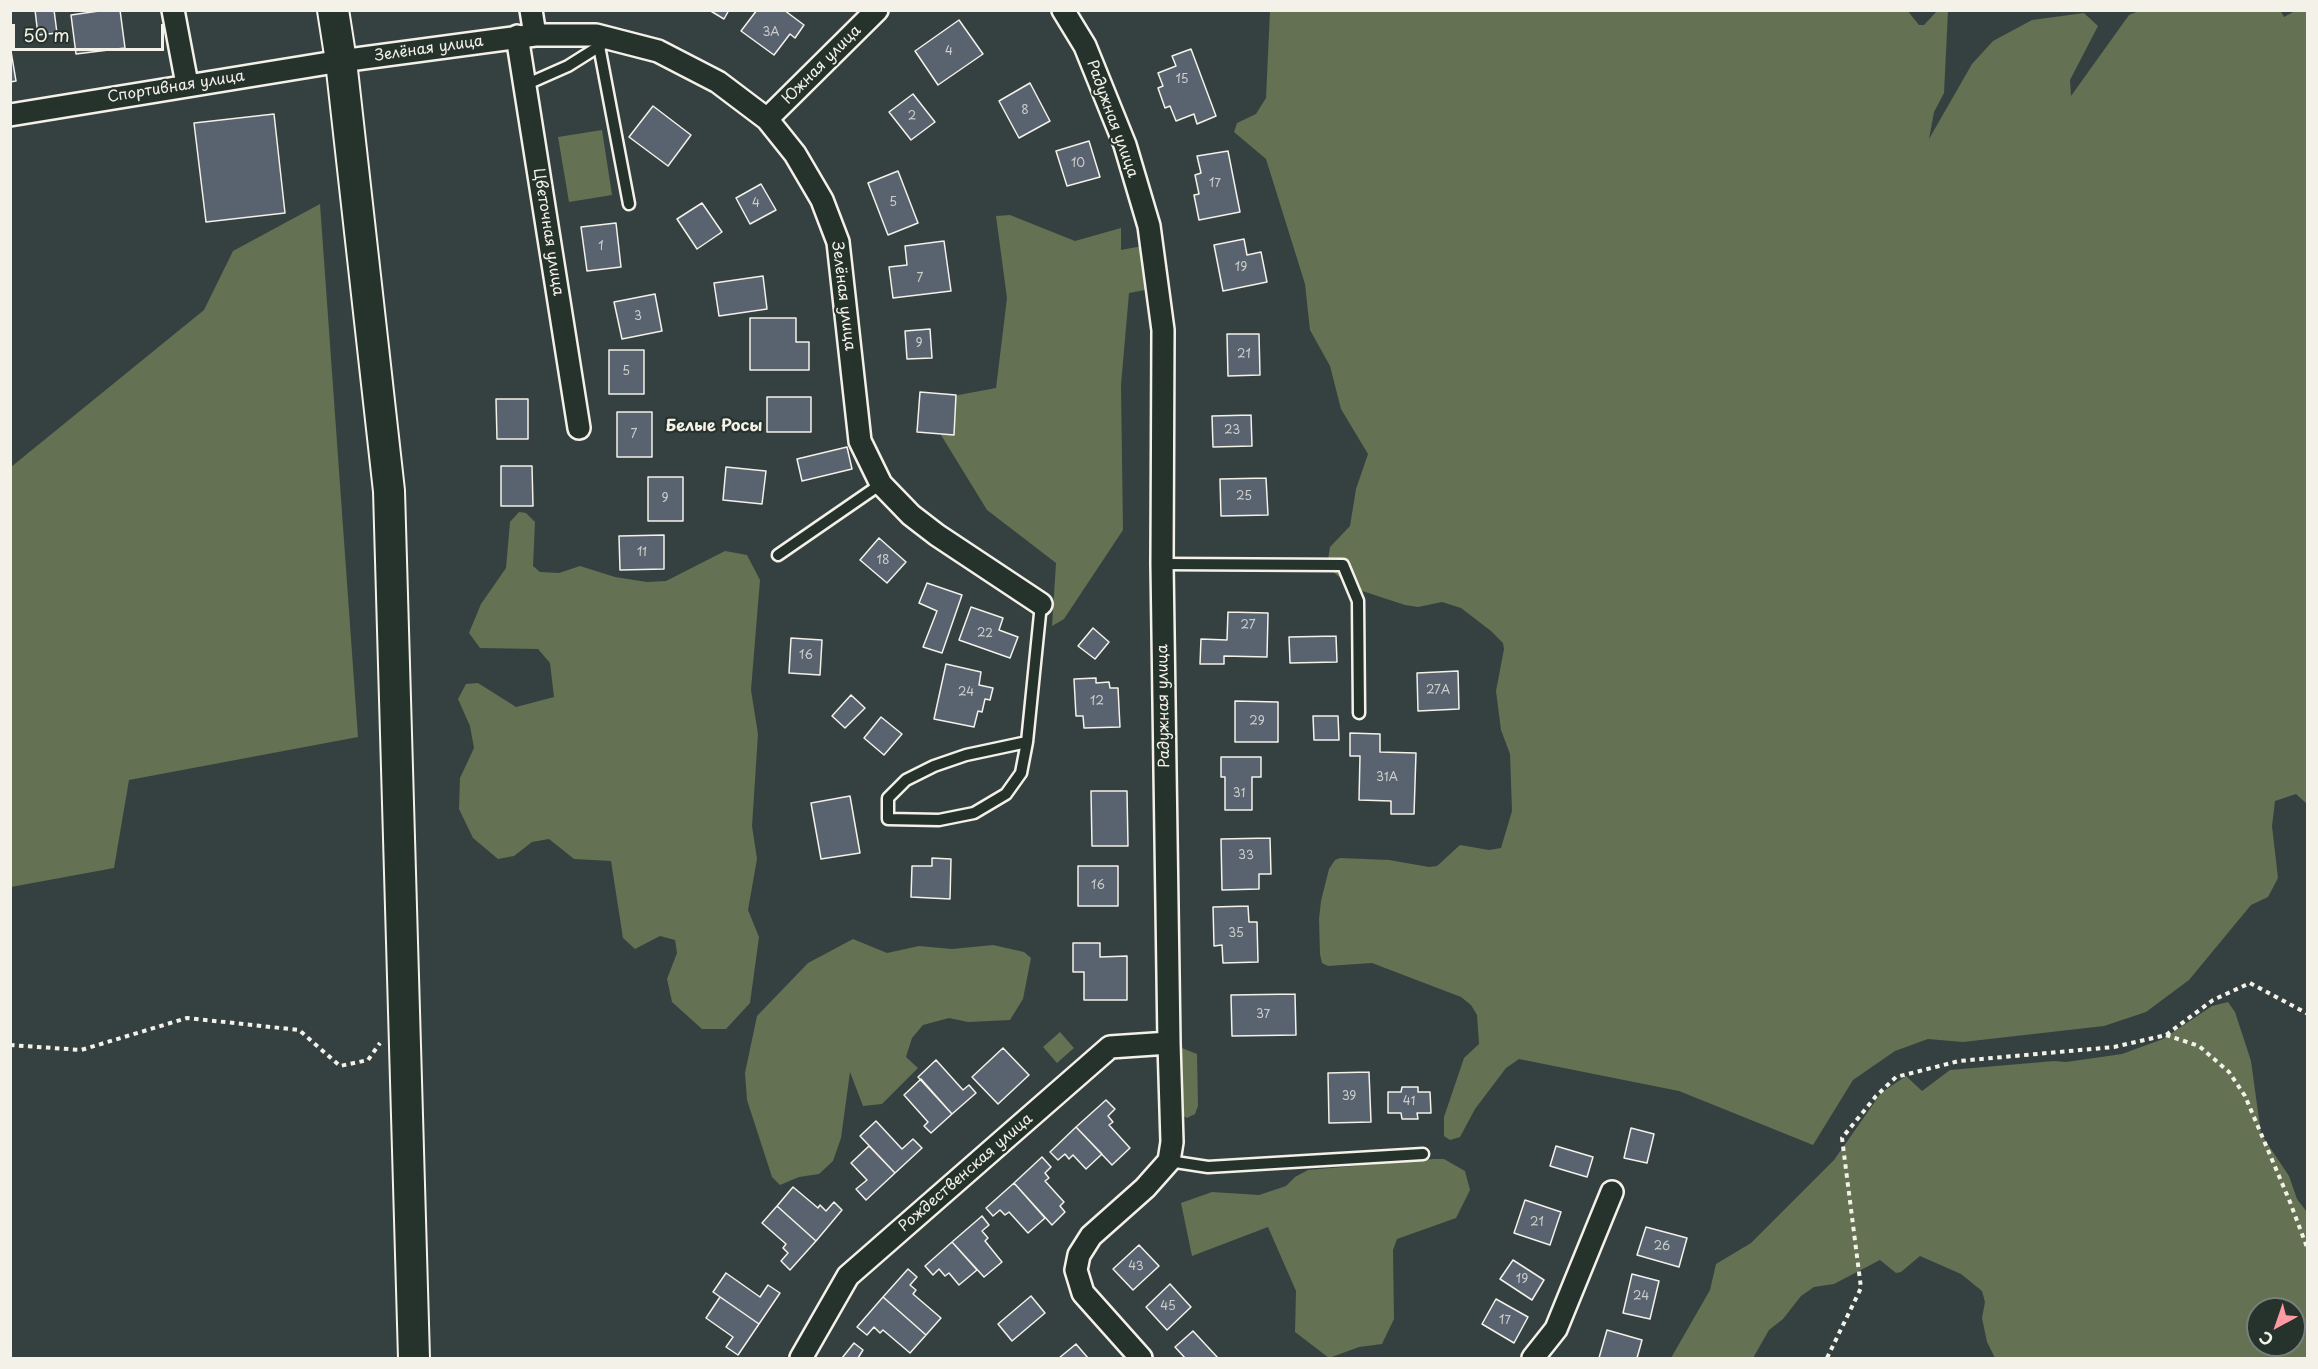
<!DOCTYPE html>
<html>
<head>
<meta charset="utf-8">
<style>
	body { margin:0 }
	#map { position:relative; width:2318px; height:1369px; overflow:hidden; background:#354141; font-family:"Playpen Sans",sans-serif }
	canvas { display:block }
	.frame { position:absolute; inset:0; border:12px solid #f4f1e8; pointer-events:none }
	.north { position:absolute; left:2246px; top:1297px; width:60px; height:60px; box-sizing:border-box; background:#26332d; border:2px solid #787f78; border-radius:50%; rotate:220deg; font-size:16px; font-weight:700; line-height:24px; text-align:center; color:#f4f1e8 }
	.north::after { content:''; display:block; margin:auto; width:21px; height:27px; background:#ff9aa2; clip-path:polygon(50% 0,100% 100%,50% 72%,0 100%) }
	.scale { position:absolute; left:12px; top:24px; width:152px; height:27px; box-sizing:border-box; border:3px solid #f4f1e8; border-top:0; padding-left:8px; font-size:18px; line-height:21px; white-space:nowrap; color:#f4f1e8; -webkit-text-stroke:4px #26332d; paint-order:stroke }
</style>
</head>
<body>
<div id="map">
<canvas width="2318" height="1369"></canvas>
<div class="frame"></div>
<div class="north">С</div>
<div class="scale">50 m</div>
</div>
<script>
const g = document.querySelector('canvas').getContext('2d');
g.lineJoin = 'round';
function paint(path, color) {
  g.fillStyle = color;
  g.fill(path, 'evenodd');
}
function poly(rows) {
  const path = new Path2D();
  for (const r of rows) {
    path.moveTo(r[0], r[1]);
    for (let i = 2; i < r.length; i += 2) path.lineTo(r[i], r[i + 1]);
  }
  return path;
}
function stroke(path, color, width, dash) {
  g.strokeStyle = color;
  g.lineWidth = width;
  g.lineCap = dash ? 'butt' : 'round';
  g.setLineDash(dash || []);
  g.stroke(path);
}
function label(font, color, halo, rows, align = 'center') {
  g.font = font + ' "Playpen Sans",sans-serif';
  g.lineWidth = 4.5;
  g.setLineDash([]);
  g.textBaseline = 'middle';
  g.strokeStyle = halo;
  g.fillStyle = color;
  for (const [text, x, y, turn = 0] of rows) {
    g.save();
    g.translate(x, y);
    g.rotate((+turn || 0) * Math.PI / 180);
    g.textAlign = isNaN(turn) ? turn : align;
    if (halo) g.strokeText(text, 0, 0);
    g.fillText(text, 0, 0);
    g.restore();
  }
}
const green = poly([
	[1907,10,1919,25,1924,25,1937,11,1948,11,1944,93,1934,112,1929,139,1972,64,1993,41,2032,20,2084,13,2098,26,2070,80,2071,96,2129,15,2139,11,2280,10,2284,17,2295,11,2307,11,2308,805,2296,794,2275,801,2272,826,2278,878,2268,897,2251,905,2189,980,2146,1012,2104,1026,1963,1042,1928,1039,1895,1051,1853,1080,1813,1145,1679,1091,1519,1059,1506,1068,1475,1109,1460,1137,1450,1140,1444,1136,1444,1117,1464,1058,1479,1044,1477,1015,1471,1005,1461,997,1372,963,1328,966,1322,963,1320,954,1319,919,1321,901,1329,869,1335,860,1340,858,1389,860,1429,867,1437,866,1460,845,1489,850,1501,848,1512,811,1510,754,1501,730,1496,691,1504,649,1503,643,1491,631,1461,608,1442,602,1418,607,1405,605,1353,588,1327,567,1330,547,1350,526,1356,489,1368,454,1341,409,1330,366,1310,330,1305,284,1266,159,1234,132,1237,123,1256,114,1266,98,1270,11],
	[602,130,612,195,569,202,558,137],
	[320,204,358,737,129,780,114,868,11,887,11,467,204,310,233,251],
	[1010,215,1075,241,1121,228,1121,250,1142,246,1150,289,1129,293,1121,385,1123,530,1064,619,1052,626,1056,563,987,510,941,435,953,396,996,388,1007,298,996,216],
	[519,512,526,513,535,522,533,566,540,572,559,573,580,566,615,577,647,582,666,581,725,551,747,555,760,580,751,690,758,734,752,826,757,859,748,910,759,937,750,1003,726,1029,702,1029,672,1002,667,979,677,953,675,940,660,936,635,949,623,938,611,861,574,859,549,839,532,842,514,856,498,859,473,838,459,809,460,778,474,748,470,726,458,699,466,684,478,683,516,707,554,697,550,663,538,649,480,648,469,633,481,604,506,568,510,522],
	[853,939,887,953,919,946,952,949,993,945,1024,952,1031,958,1023,999,1010,1020,968,1022,949,1018,923,1025,912,1038,906,1057,918,1068,882,1104,863,1106,850,1072,841,1138,833,1161,819,1174,799,1177,780,1185,772,1177,747,1100,745,1073,757,1016,808,963],
	[2228,1002,2235,1012,2251,1061,2261,1134,2289,1176,2297,1199,2307,1212,2307,1358,1995,1358,1987,1342,1982,1318,1985,1302,1982,1291,1961,1274,1920,1256,1901,1272,1896,1273,1880,1260,1834,1284,1814,1287,1801,1296,1783,1319,1769,1330,1753,1358,1671,1358,1710,1290,1716,1264,1751,1243,1834,1160,1881,1093,1906,1076,1922,1091,1950,1070,2054,1061,2066,1062,2122,1054,2163,1039,2212,1006],
	[2258,1309,2294,1309,2294,1345,2258,1345],
	[1060,1032,1074,1048,1057,1063,1043,1047],
	[1174,1045,1197,1054,1198,1106,1195,1114,1187,1118,1177,1112],
	[1434,1159,1444,1159,1465,1171,1470,1190,1456,1218,1397,1239,1393,1250,1394,1319,1382,1344,1359,1347,1329,1358,1295,1332,1296,1291,1268,1227,1192,1256,1181,1203,1212,1192,1259,1195,1286,1186,1295,1177,1308,1170]
]);
const building = poly([
	[35,10,54,10,57,33,38,35,35,10],
	[106,10,120,10,125,48,76,54,71,15,106,10],
	[709,10,729,10,724,19,709,10],
	[757,10,784,10,804,25,795,38,790,34,774,55,741,31,757,10],
	[959,20,983,54,938,85,915,51,959,20],
	[10,45,16,81,10,82,10,45],
	[1191,49,1216,116,1197,124,1194,114,1176,121,1170,106,1165,108,1158,88,1163,86,1158,73,1176,66,1172,56,1191,49],
	[1030,83,1050,121,1019,138,999,101,1030,83],
	[913,94,935,122,911,140,889,112,913,94],
	[653,106,691,135,668,166,629,137,653,106],
	[274,114,285,213,206,222,194,123,274,114],
	[1089,141,1100,177,1067,186,1056,151,1089,141],
	[1228,151,1240,212,1199,220,1194,195,1199,194,1195,175,1201,173,1197,156,1228,151],
	[898,171,918,223,888,235,868,183,898,171],
	[761,184,776,210,750,224,736,198,761,184],
	[702,203,722,232,697,249,677,219,702,203],
	[616,223,621,267,587,271,581,227,616,223],
	[1244,239,1247,255,1261,252,1267,282,1223,291,1214,245,1244,239],
	[944,241,951,291,893,298,889,267,907,265,905,246,944,241],
	[763,276,767,309,719,316,714,283,763,276],
	[655,294,662,331,622,339,614,302,655,294],
	[750,318,796,318,796,342,809,342,809,370,750,370,750,318],
	[930,329,932,358,907,359,905,331,930,329],
	[1227,334,1259,334,1260,375,1228,376,1227,334],
	[609,350,644,350,644,394,609,394,609,350],
	[920,392,956,395,954,435,917,432,920,392],
	[767,397,811,397,811,432,767,432,767,397],
	[496,399,528,399,528,439,497,439,496,399],
	[617,412,652,412,652,457,617,457,617,412],
	[1251,415,1252,446,1213,447,1212,416,1251,415],
	[847,447,852,469,802,481,797,459,847,447],
	[501,466,532,466,533,506,501,506,501,466],
	[726,467,766,471,762,504,723,500,726,467],
	[648,477,683,477,683,521,648,521,648,477],
	[1266,478,1268,515,1221,516,1220,479,1266,478],
	[664,535,664,569,620,570,619,536,664,535],
	[879,538,906,562,887,583,860,560,879,538],
	[927,583,962,595,942,653,923,647,937,611,919,603,927,583],
	[971,607,1003,618,999,630,1018,637,1010,658,959,640,971,607],
	[1228,612,1268,613,1267,657,1224,656,1224,664,1200,664,1201,639,1227,640,1228,612],
	[1093,628,1109,642,1095,659,1078,646,1093,628],
	[1336,636,1337,662,1290,663,1289,637,1336,636],
	[791,638,822,640,820,675,789,673,791,638],
	[946,664,981,672,979,685,993,688,990,700,985,699,982,712,978,711,974,727,934,719,946,664],
	[1458,671,1459,709,1418,711,1417,673,1458,671],
	[1096,678,1096,683,1109,682,1110,688,1118,688,1120,727,1084,728,1083,716,1076,716,1074,679,1096,678],
	[851,695,865,708,845,728,832,716,851,695],
	[1235,701,1278,702,1278,742,1235,742,1235,701],
	[1313,716,1338,716,1339,740,1314,740,1313,716],
	[881,717,902,734,884,755,864,738,881,717],
	[1350,733,1380,734,1380,752,1416,753,1414,814,1391,814,1391,801,1359,800,1360,756,1350,756,1350,733],
	[1221,757,1261,757,1261,777,1252,777,1252,810,1225,810,1225,777,1221,777,1221,757],
	[1091,791,1127,791,1128,846,1092,846,1091,791],
	[850,796,860,853,821,859,811,803,850,796],
	[1270,838,1271,874,1259,874,1259,889,1222,890,1221,839,1270,838],
	[932,858,951,859,950,899,911,897,912,866,932,866,932,858],
	[1078,866,1118,866,1118,906,1078,906,1078,866],
	[1248,906,1249,922,1257,922,1258,962,1223,963,1222,945,1214,946,1213,907,1248,906],
	[1073,943,1100,943,1100,957,1127,956,1127,1000,1084,1000,1084,972,1073,972,1073,943],
	[1295,994,1296,1035,1232,1036,1231,995,1295,994],
	[1003,1048,1029,1075,998,1104,972,1077,1003,1048],
	[936,1060,963,1090,969,1085,976,1093,952,1114,918,1077,936,1060],
	[1369,1072,1371,1122,1329,1123,1328,1073,1369,1072],
	[921,1079,952,1114,931,1133,924,1126,928,1122,904,1095,921,1079],
	[1402,1087,1418,1087,1418,1092,1430,1092,1431,1113,1417,1113,1418,1119,1402,1119,1401,1113,1388,1113,1388,1092,1401,1092,1402,1087],
	[1106,1100,1115,1109,1108,1116,1113,1122,1109,1125,1130,1148,1112,1165,1076,1127,1106,1100],
	[876,1121,902,1149,913,1139,922,1148,895,1173,860,1136,876,1121],
	[1076,1127,1102,1154,1086,1169,1073,1155,1069,1159,1065,1154,1058,1160,1050,1152,1076,1127],
	[1631,1128,1654,1134,1647,1163,1624,1158,1631,1128],
	[869,1146,895,1173,866,1200,856,1189,867,1180,851,1163,869,1146],
	[1556,1146,1593,1157,1587,1177,1550,1166,1556,1146],
	[1042,1157,1051,1167,1045,1173,1049,1178,1045,1181,1064,1202,1060,1206,1065,1212,1052,1225,1014,1183,1042,1157],
	[1014,1183,1045,1218,1028,1233,1009,1212,1005,1215,1000,1210,993,1216,986,1208,1014,1183],
	[793,1187,818,1208,820,1205,826,1211,834,1202,842,1210,816,1241,777,1206,793,1187],
	[1525,1200,1561,1212,1550,1245,1514,1233,1525,1200],
	[777,1206,816,1241,790,1270,781,1261,788,1253,783,1248,786,1244,762,1223,777,1206],
	[982,1216,989,1225,982,1231,988,1238,985,1241,1002,1262,984,1277,952,1242,982,1216],
	[1646,1227,1687,1238,1679,1267,1637,1255,1646,1227],
	[952,1242,977,1270,959,1285,949,1273,945,1276,939,1269,933,1275,925,1266,952,1242],
	[1139,1245,1159,1266,1133,1290,1113,1269,1139,1245],
	[1513,1260,1544,1280,1532,1300,1500,1279,1513,1260],
	[908,1269,917,1277,910,1285,916,1290,913,1294,941,1318,926,1335,883,1297,908,1269],
	[726,1273,760,1297,768,1285,780,1293,759,1324,713,1292,726,1273],
	[1632,1274,1659,1281,1650,1319,1623,1313,1632,1274],
	[1170,1284,1191,1307,1167,1330,1146,1307,1170,1284],
	[1031,1296,1045,1313,1012,1341,998,1324,1031,1296],
	[720,1297,759,1324,738,1355,726,1347,733,1337,706,1318,720,1297],
	[883,1297,926,1335,910,1353,883,1330,880,1333,874,1327,867,1335,857,1327,883,1297],
	[1496,1299,1528,1317,1514,1343,1482,1324,1496,1299],
	[1607,1330,1642,1340,1637,1358,1599,1358,1607,1330],
	[1193,1331,1218,1358,1185,1358,1175,1347,1193,1331],
	[854,1343,863,1350,858,1358,842,1358,854,1343],
	[1076,1344,1088,1358,1059,1358,1076,1344]
]);
const path = poly([
	[2166,1035,2199,1046,2229,1072,2245,1096,2290,1202,2308,1250],
	[10,1045,81,1050,187,1018,299,1030,340,1066,368,1060,380,1043],
	[1827,1358,1861,1288,1842,1138,1876,1096,1896,1077,1959,1061,2114,1047,2166,1035,2213,1000,2250,983,2308,1014]
]);
const lane = poly([
	[599,46,629,204],
	[525,85,568,66,603,44],
	[778,555,881,484],
	[1162,564,1343,565,1358,601,1359,713],
	[1027,742,1021,773,1006,794,974,813,939,820,888,819,888,798,906,780,934,766,966,755,1027,742,1041,604],
	[1169,1161,1208,1167,1423,1154]
]);
const street = poly([
	[173,10,187,84],
	[531,10,535,35],
	[1063,10,1085,46,1125,145,1149,226,1163,330,1162,564,1169,1043,1172,1142,1169,1161,1145,1188,1091,1236,1079,1255,1076,1270,1083,1293,1141,1358],
	[517,36,579,428],
	[10,115,341,61,535,35,596,35,658,51,718,82,767,119,795,154,822,200,838,242,860,441,881,484,911,515,937,535,1041,604],
	[767,119,877,10],
	[801,1358,848,1276,1110,1047,1169,1043],
	[1533,1358,1556,1329,1612,1192]
]);
const secondary = poly([
	[333,10,341,61,389,491,414,1358]
]);
const numberNames = [
	["3А",771,33],
	["4",949,52],
	["15",1182,80],
	["8",1025,111],
	["2",912,117],
	["10",1078,164],
	["17",1215,184],
	["5",893,203],
	["4",756,204],
	["1",601,247],
	["19",1241,268],
	["7",920,279],
	["3",638,317],
	["9",919,344],
	["21",1244,355],
	["5",626,372],
	["23",1232,431],
	["7",634,435],
	["25",1244,497],
	["9",665,499],
	["11",642,553],
	["18",883,561],
	["27",1248,626],
	["22",985,634],
	["16",806,656],
	["27А",1438,691],
	["24",966,693],
	["12",1097,702],
	["29",1257,722],
	["31А",1387,778],
	["31",1239,794],
	["33",1246,856],
	["16",1098,886],
	["35",1236,934],
	["37",1263,1015],
	["39",1349,1097],
	["41",1409,1102],
	["21",1537,1223],
	["26",1662,1247],
	["43",1136,1267],
	["19",1522,1280],
	["24",1641,1297],
	["45",1168,1307],
	["17",1505,1321]
];
const streetNames = [
	["Зелёная улица",429,49,-8],
	["Южная улица",822,65,-45],
	["Спортивная улица",176,87,-9],
	["Радужная улица",1112,119,70],
	["Цветочная улица",548,232,81],
	["Зелёная улица",843,296,83],
	["Радужная улица",1164,706,-91],
	["Рождественская улица",966,1173,-41]
];
const neighbourhoodNames = [
	["Белые Росы",714,427]
];
paint(green, '#647152');
paint(building, '#596370');
stroke(building, '#f4f1e8', 1.5);
stroke(lane, '#f4f1e8', 15);
stroke(street, '#f4f1e8', 26);
stroke(secondary, '#f4f1e8', 34);
stroke(path, '#f4f1e8', 4, [4.5, 4.5]);
stroke(lane, '#26332d', 10);
stroke(street, '#26332d', 21);
stroke(secondary, '#26332d', 30);
label('12px', '#cdceca', null, numberNames);
label('15px', '#f4f1e8', '#26332d', streetNames);
label('bold 16px', '#f4f1e8', '#26332d', neighbourhoodNames);
</script>
</body>
</html>
